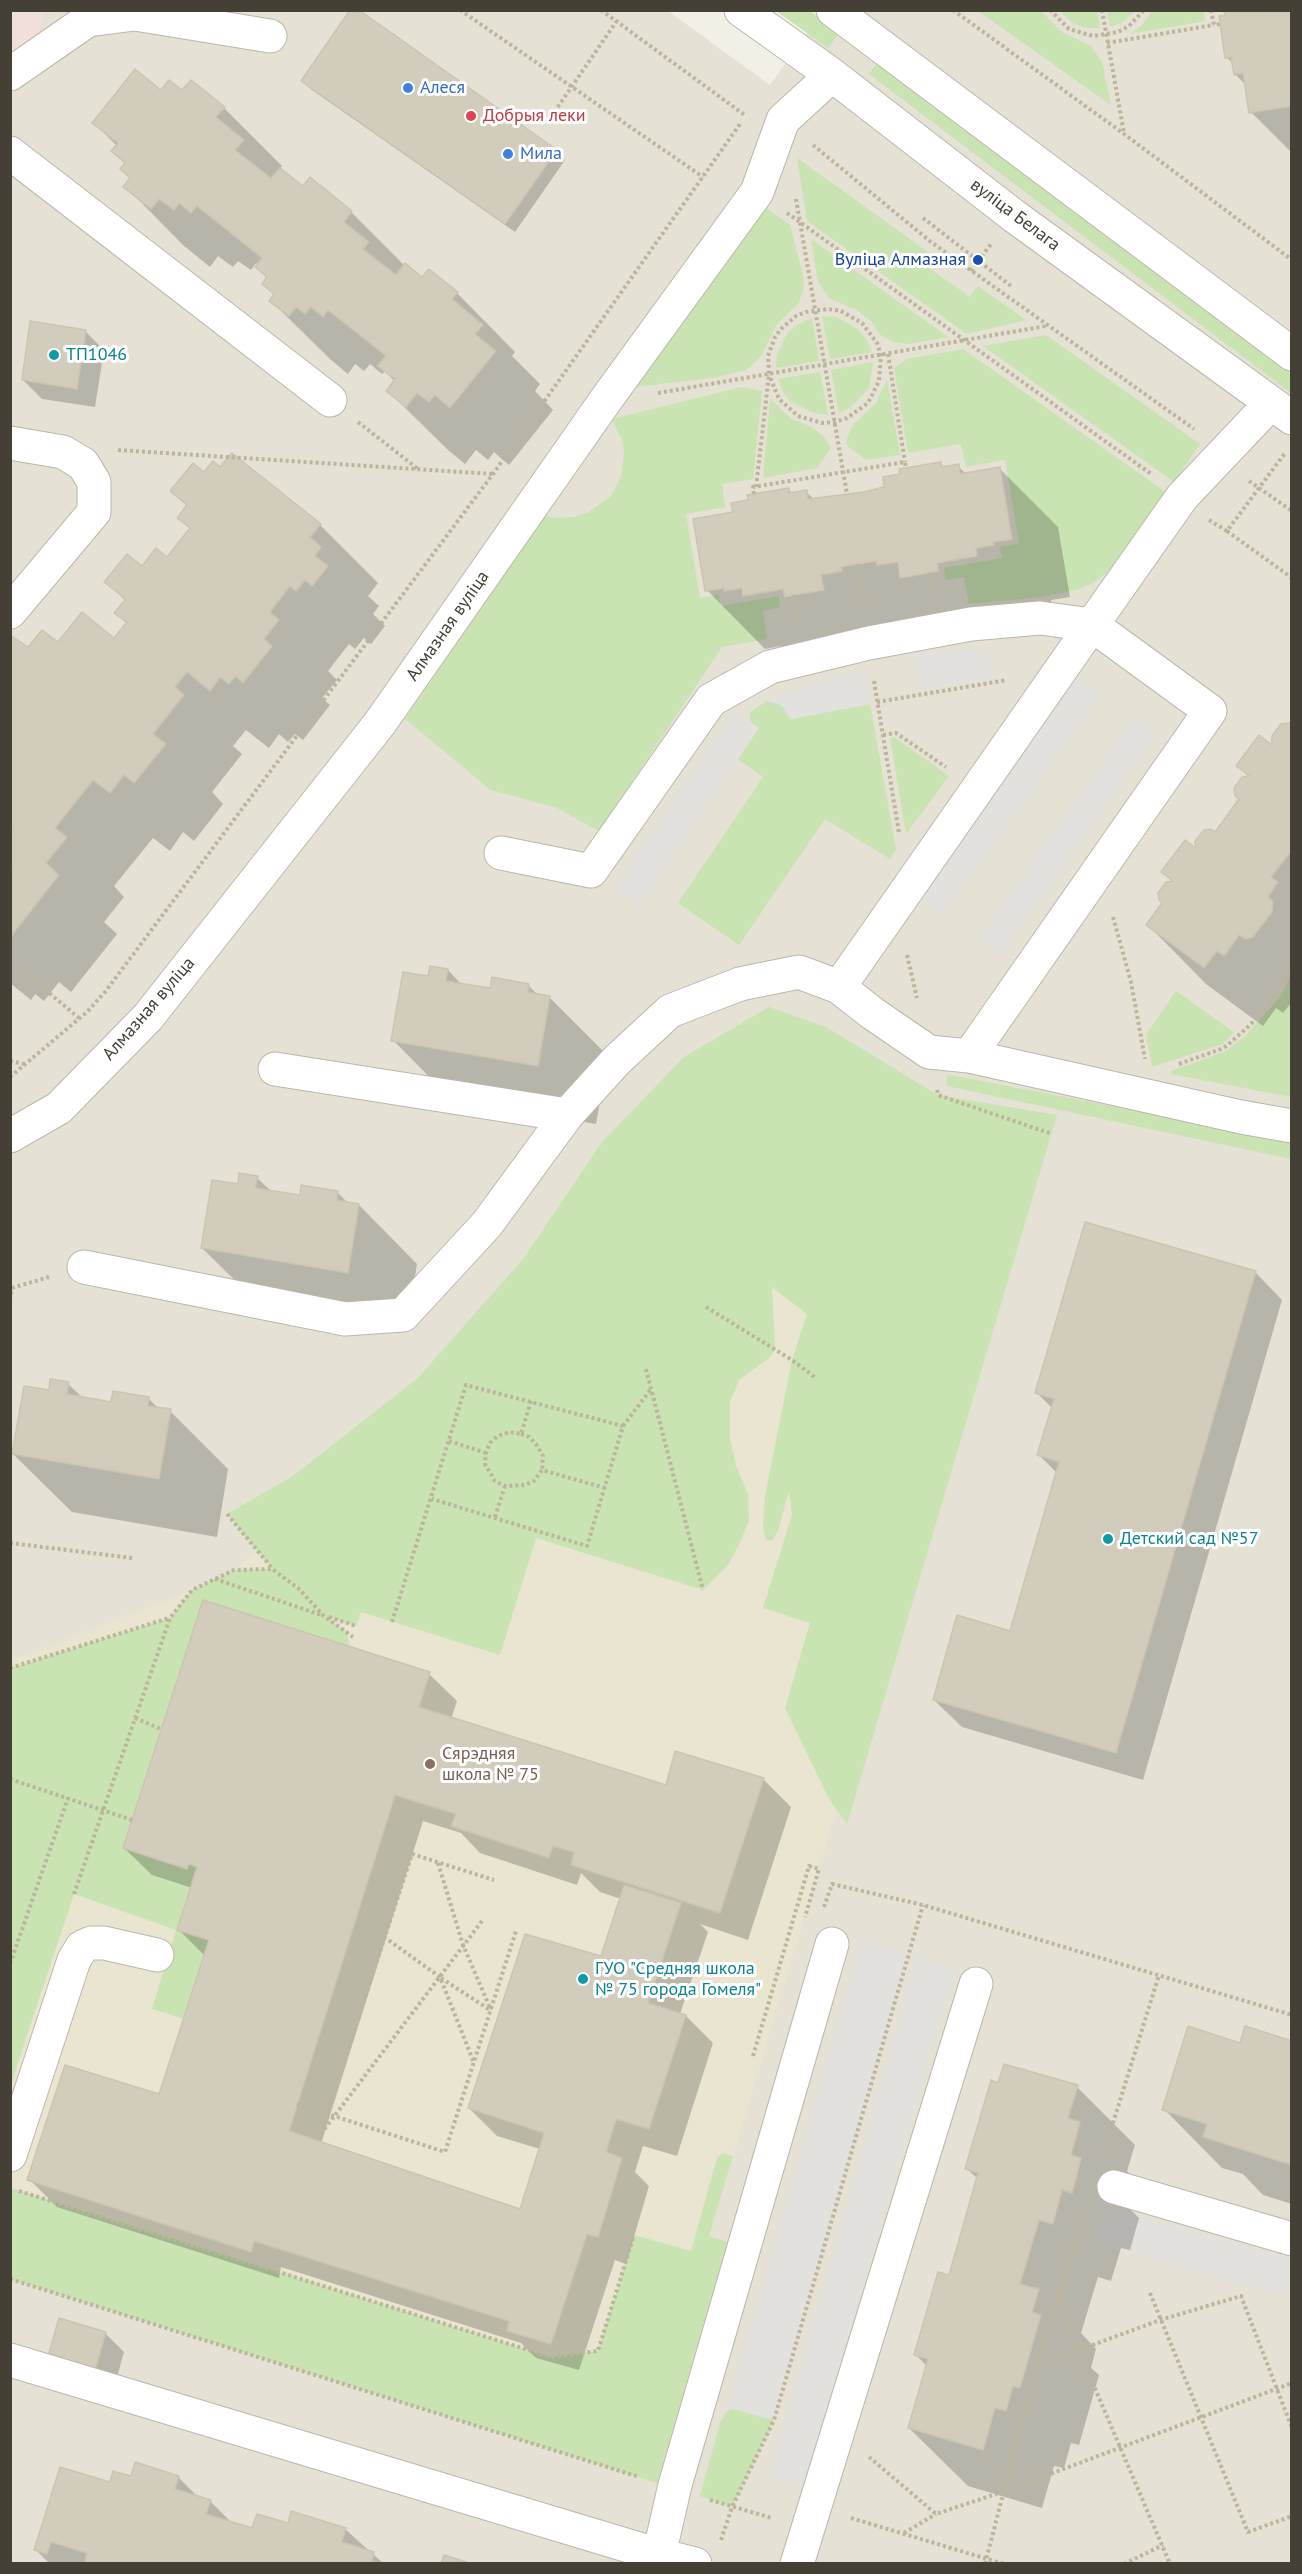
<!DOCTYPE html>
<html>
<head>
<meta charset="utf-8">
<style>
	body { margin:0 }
	#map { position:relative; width:1302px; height:2574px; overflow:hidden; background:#f2efe6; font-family:"PT Sans",sans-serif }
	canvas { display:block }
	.frame { position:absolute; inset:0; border:12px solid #444036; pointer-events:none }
</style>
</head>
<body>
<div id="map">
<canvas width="1302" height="2574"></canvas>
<div class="frame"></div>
</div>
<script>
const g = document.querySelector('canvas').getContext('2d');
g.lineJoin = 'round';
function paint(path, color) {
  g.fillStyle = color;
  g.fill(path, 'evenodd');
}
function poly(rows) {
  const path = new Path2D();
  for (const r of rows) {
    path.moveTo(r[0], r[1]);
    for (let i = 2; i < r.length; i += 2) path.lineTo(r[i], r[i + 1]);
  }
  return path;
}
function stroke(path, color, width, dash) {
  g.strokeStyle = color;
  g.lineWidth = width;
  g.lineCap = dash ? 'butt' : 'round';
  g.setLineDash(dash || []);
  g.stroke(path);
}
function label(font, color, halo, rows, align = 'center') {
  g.font = font + ' "PT Sans",sans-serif';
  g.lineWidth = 6;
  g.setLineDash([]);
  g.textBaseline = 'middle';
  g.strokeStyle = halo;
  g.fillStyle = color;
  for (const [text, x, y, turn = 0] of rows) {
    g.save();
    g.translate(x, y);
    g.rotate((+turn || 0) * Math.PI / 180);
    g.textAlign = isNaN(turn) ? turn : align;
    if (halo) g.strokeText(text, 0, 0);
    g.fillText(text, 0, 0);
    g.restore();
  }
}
const residential = poly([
	[11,11,668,11,770,85,823,11,1291,11,1291,2563,11,2564]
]);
const education = poly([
	[1035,1141,647,2446,11,2252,10,1659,27,1655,192,1590,234,1570,440,1406]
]);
const medical = poly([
	[11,11,43,11,38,43,11,59]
]);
const green = poly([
	[776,11,810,11,840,32,828,48],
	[978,11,1041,11,1063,33,1091,46,1102,62,1111,105],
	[1059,11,1097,11,1100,28,1085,28,1073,23],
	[1107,11,1107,10,1135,11,1123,22,1110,27],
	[1152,11,1204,11,1205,21,1130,34,1143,24],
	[877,63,1291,368,1291,393,869,74],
	[797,158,928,252,922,263,970,297,978,286,1026,320,967,334,807,221],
	[762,205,790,225,804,280,803,291,798,304,777,324,762,355,747,370,712,378,635,387],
	[811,239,948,337,909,344,894,342,879,334,872,322,857,310,830,299,818,282],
	[822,316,836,317,858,329,866,339,872,352,830,359],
	[812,318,819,361,776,368,777,355,788,332,799,324],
	[1046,335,1200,444,1174,482,983,346],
	[963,349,1167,493,1113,568,1093,583,1080,589,1042,597,969,604,964,577,946,580,944,568,1002,558,1000,547,1019,543,1005,460,966,467,961,444,908,453,894,368,907,359],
	[873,362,869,388,851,407,839,413,831,370],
	[820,372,828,415,814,413,791,402,783,392,778,379],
	[887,380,900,455,866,460,846,445,847,439,852,426,876,403],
	[741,387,762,391,753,479,722,484,725,507,686,514,700,598,718,595,721,606,779,596,780,607,763,611,767,639,722,647,599,831,557,808,491,790,405,719,544,516,555,518,574,517,589,512,611,496,621,477,624,453,622,440,612,419],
	[770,398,790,418,812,427,825,438,831,448,817,468,763,478],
	[767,701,782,705,790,719,870,704,896,849,890,859,825,819,739,945,678,903,763,777,738,759,759,728,750,722,750,712],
	[894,737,949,776,906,834,890,738],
	[1291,975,1291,1097,1171,1074,1171,1071,1226,1051,1244,1037,1281,996],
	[1176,991,1234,1032,1223,1044,1152,1067,1146,1035],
	[769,1007,826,1027,938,1095,1057,1115,847,1824,829,1799,785,1708,810,1623,763,1608,792,1515,789,1491,778,1531,772,1541,766,1540,763,1527,765,1496,792,1360,807,1314,772,1287,775,1349,769,1358,739,1380,730,1402,730,1439,736,1465,748,1495,749,1520,740,1543,728,1565,703,1590,536,1538,500,1655,361,1612,356,1626,326,1617,347,1632,350,1647,203,1600,123,1848,187,1869,189,1864,197,1867,177,1929,209,1940,184,2019,152,2009,176,1930,74,1894,11,2084,11,1668,170,1618,192,1590,234,1570,272,1569,227,1514,293,1476,418,1378,524,1258,602,1142,684,1057],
	[946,1074,1291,1141,1291,1159,947,1086],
	[722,2153,733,2156,709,2236,727,2242,657,2483,11,2279,11,2188,551,2357,598,2351,634,2235,691,2251,717,2158],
	[733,2409,774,2420,732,2507,700,2496,720,2423,727,2411]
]);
const parking = poly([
	[989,648,995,678,919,691,913,655],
	[864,669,870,704,790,719,782,705,767,701,789,691],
	[1073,675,1101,696,943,914,915,893],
	[734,711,759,728,640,906,614,889],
	[1134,717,1157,733,1001,955,978,939],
	[861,1941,908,1955,774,2420,727,2407],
	[917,1957,954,1968,805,2488,769,2478],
	[1105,2207,1291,2260,1291,2299,1096,2241]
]);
const shadow = poly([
	[1292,10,1292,153,1251,112,1247,86,1235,74,1234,64,1227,58,1226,17],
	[303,81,556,151,565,160,515,232,312,90],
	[162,92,183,92,224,108,282,166,279,170,303,189,351,212,405,266,422,279,457,293,515,352,512,356,540,384,535,391,553,410,509,465,494,452,488,460,476,450,465,464,447,449,388,391,395,382,385,371,382,374,370,364,364,371,355,364,348,374,330,359,271,301,275,295,268,278,258,265,256,263,251,270,238,261,233,267,218,256,210,267,183,245,125,186,131,179,126,164,113,151,117,146,94,123],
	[85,331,104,350,95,407,42,399,23,380],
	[940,463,945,468,958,466,966,474,1000,469,1058,527,1070,597,1051,600,1052,604,784,649,781,646,765,649,707,590,734,514,788,489,793,494,806,492,815,500,886,488],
	[204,474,320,525,378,583,368,596,379,606,373,614,385,626,371,644,364,638,355,649,349,644,328,671,337,680,322,698,330,705,303,740,295,734,288,742,279,734,269,748,246,730,233,746,242,754,212,792,223,804,194,841,183,832,170,851,153,838,114,886,124,897,104,922,117,934,71,992,59,982,44,1001,35,994,31,1000,10,983,10,637,28,649,114,640,127,624,116,613,126,601,106,582,167,559,191,529,179,518,188,507,172,491],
	[1292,727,1292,1002,1283,1013,1276,1008,1263,1026,1206,984,1148,925,1164,903,1173,882,1163,872,1198,852,1215,834,1241,800,1250,778,1238,766,1274,748],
	[448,970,462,985,491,990,528,985,539,996,549,997,608,1056,596,1124,451,1099,393,1040,429,978],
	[257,1178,272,1192,301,1197,338,1193,348,1203,359,1205,417,1264,406,1331,261,1306,202,1248,239,1186],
	[1255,1272,1282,1300,1143,1780,962,1727,934,1700,1011,1633,1058,1474,1039,1455,1053,1409,1037,1393],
	[68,1384,83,1398,113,1403,149,1399,159,1409,170,1411,228,1469,217,1537,72,1512,13,1454,50,1392],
	[429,1674,457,1701,451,1719,667,1787,763,1779,791,1807,748,1940,700,1924,708,1932,680,2014,686,2016,713,2043,677,2156,643,2146,635,2172,649,2186,626,2264,615,2260,579,2370,536,2358,521,2343,281,2267,279,2278,57,2207,29,2179,160,2096,206,1957,178,1929,192,1888,152,1875,124,1848],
	[423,1821,461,1833,480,1853,577,1885,581,1873,600,1892,621,1899,601,1958,469,2108,497,2136,540,2149,521,2211,321,2144],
	[1292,2043,1292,2204,1263,2195,1243,2174,1222,2168,1164,2109,1241,2045],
	[999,2084,1077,2087,1135,2145,1127,2171,1138,2182,1130,2209,1139,2218,1130,2250,1121,2248,1111,2281,1098,2277,1081,2333,1096,2349,1091,2368,1099,2375,1079,2445,1071,2443,1064,2468,1054,2466,1042,2508,968,2486,909,2428,927,2366,916,2355,950,2276,978,2179,967,2169],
	[105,2333,124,2352,114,2388,69,2371,51,2353],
	[178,2477,200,2499,210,2501,232,2523,253,2530,289,2525,345,2529,384,2564,50,2564,36,2550,111,2484,132,2478]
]);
const building = poly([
	[350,10,359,10,557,150,505,224,301,81,350,10],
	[1224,10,1292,10,1292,106,1249,113,1243,73,1234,75,1231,57,1225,58,1219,16,1225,16,1224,10],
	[135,69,161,90,169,80,182,90,191,80,225,107,216,117,244,140,235,150,271,178,280,168,303,186,310,177,352,211,344,222,369,242,363,249,396,275,405,263,422,277,429,269,458,292,452,299,483,325,475,334,496,351,450,408,435,395,429,402,417,393,406,407,386,391,395,379,377,366,386,356,328,310,323,317,311,307,305,314,296,307,289,316,269,301,274,294,262,284,267,277,255,267,262,258,197,206,191,213,179,203,174,210,159,199,151,209,123,187,130,178,120,169,125,163,111,151,118,143,92,123,135,69],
	[30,321,86,330,77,389,22,380,30,321],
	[232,453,321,524,310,537,321,547,315,556,328,566,312,586,305,580,296,591,290,586,270,612,279,620,264,639,272,646,243,683,236,676,229,684,220,677,210,691,187,672,175,687,184,695,153,734,166,744,134,783,124,775,110,793,93,780,55,828,67,837,46,863,59,875,12,935,10,635,28,647,42,630,58,642,82,612,114,638,127,622,114,613,126,599,104,582,127,554,142,566,156,548,167,557,190,528,177,518,187,505,170,491,193,463,204,472,213,461,220,467,232,453],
	[941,462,941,467,959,464,960,474,1000,467,1012,539,993,542,994,545,976,548,977,556,937,563,938,571,929,573,900,578,898,562,877,565,876,561,841,567,842,571,821,575,824,590,794,595,785,597,783,589,743,596,742,588,724,591,724,588,705,591,693,519,733,512,731,503,748,500,747,495,789,488,789,493,807,490,808,499,864,492,884,487,883,477,900,474,899,469,941,462],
	[1289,723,1292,725,1292,850,1271,877,1278,882,1268,897,1273,901,1272,912,1253,937,1245,939,1239,935,1224,956,1217,951,1204,968,1146,925,1162,903,1159,900,1158,893,1166,882,1173,881,1161,872,1185,840,1196,848,1195,841,1204,830,1211,829,1215,832,1239,799,1235,796,1234,788,1242,777,1250,776,1236,766,1259,735,1272,745,1272,736,1281,724,1289,723],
	[430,966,448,969,446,981,490,988,492,977,529,984,528,992,550,996,538,1066,391,1041,403,972,428,976,430,966],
	[239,1173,258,1176,255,1188,300,1195,301,1185,338,1191,337,1200,359,1204,348,1273,201,1248,212,1180,238,1184,239,1173],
	[1085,1222,1256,1271,1116,1753,933,1700,957,1615,1010,1631,1059,1462,1037,1455,1054,1399,1035,1393,1085,1222],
	[50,1379,69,1382,67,1394,111,1402,113,1391,149,1397,148,1406,171,1409,159,1479,12,1454,24,1386,49,1390,50,1379],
	[203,1600,430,1672,419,1707,666,1785,675,1751,764,1778,720,1913,571,1865,574,1852,553,1846,549,1858,451,1826,456,1814,395,1795,289,2131,520,2209,544,2133,468,2108,525,1934,601,1956,624,1885,681,1903,648,2003,686,2015,649,2129,616,2119,606,2152,622,2158,598,2237,587,2234,551,2344,507,2331,509,2321,254,2241,251,2252,27,2180,65,2065,159,2094,209,1940,177,1930,197,1867,189,1864,187,1869,123,1848,203,1600],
	[1188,2026,1240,2043,1245,2026,1292,2041,1292,2165,1203,2137,1207,2124,1162,2110,1188,2026],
	[1004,2064,1078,2085,1068,2118,1080,2122,1071,2155,1081,2158,1072,2193,1062,2190,1053,2224,1039,2220,1020,2284,1039,2289,1032,2312,1041,2315,1020,2388,1013,2386,1006,2411,995,2408,983,2450,908,2428,928,2359,914,2355,938,2272,949,2275,978,2173,965,2169,991,2080,998,2083,1004,2064],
	[59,2318,106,2332,95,2370,49,2353,59,2318],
	[135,2462,179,2476,175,2489,211,2500,206,2514,252,2528,257,2514,288,2523,291,2511,346,2528,342,2542,374,2552,372,2561,380,2564,84,2564,87,2553,51,2542,47,2554,34,2550,60,2467,110,2482,113,2471,131,2476,135,2462],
	[444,2555,472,2564,441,2564,444,2555]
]);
const path = poly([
	[460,10,703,177],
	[601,10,746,116],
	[953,10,1124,134,1292,260],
	[1050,10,1069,29,1093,36,1118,32,1129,26,1144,10],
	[1102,10,1124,133],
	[1211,10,1214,25,1220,24],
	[1107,43,1214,25],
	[551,117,616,22],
	[813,145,931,242,1194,429],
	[796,199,847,494],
	[787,213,1151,474],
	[923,218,1011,286],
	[971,271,991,244],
	[888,354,905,462],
	[658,393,1046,326],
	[358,422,418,469],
	[118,450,493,474],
	[1249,481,1292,511],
	[756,487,769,375,768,356,775,337,781,329,796,316,806,312,828,309,841,311,862,323,877,343,881,355,879,381,868,403,847,418,835,422,822,423,798,416,779,399,769,375],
	[754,494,753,487,905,462,906,468],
	[1209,520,1227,531,1285,453],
	[1227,531,1292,578],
	[858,564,865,605],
	[929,573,932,593],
	[794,595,798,621],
	[874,681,899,833],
	[877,702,1007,680],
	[883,735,896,733,946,767],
	[1113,917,1131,982,1145,1059],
	[907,955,917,998],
	[10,967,24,972,79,1018],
	[10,1061,25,1064],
	[1179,1064,1224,1048,1249,1026,1279,994,1292,962],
	[10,1077,87,1012,105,992,493,474,740,124],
	[937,1090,938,1095,1052,1134],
	[10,1300,12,1288,49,1277],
	[706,1307,792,1360,816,1378],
	[646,1369,703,1590],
	[531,1401,521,1434,510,1432,498,1436,490,1443,486,1453,485,1464,495,1481,505,1486,525,1485,534,1481,542,1470,605,1488],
	[623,1426,651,1389],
	[521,1434,529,1437,536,1444,543,1456,542,1470],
	[449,1441,486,1453],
	[227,1514,272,1568],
	[495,1517,505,1486],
	[10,1543,132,1558],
	[215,1579,321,1615],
	[329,1617,356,1626],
	[392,1622,466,1385,623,1426,587,1546,432,1499],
	[10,1668,169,1618],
	[135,1718,161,1729],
	[10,1779,132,1820],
	[438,1863,463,1945,491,2010],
	[74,1894,170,1618,192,1590,234,1570,272,1569,298,1588,324,1616,353,1637],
	[824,1907,832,1884,923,1905,1292,2015],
	[482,1921,320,2135,412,1854,494,1880],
	[384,1937,440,1977,474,2063],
	[10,1964,68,1798],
	[441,1978,490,2010],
	[753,2056,809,1866,819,1869,805,1917],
	[297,2104,445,2152,516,1931],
	[1104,2152,1159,1975],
	[19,2191,551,2357,598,2351,634,2235],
	[10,2279,639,2477],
	[1060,2292,1079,2351,1170,2564],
	[1150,2293,1248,2532,1292,2516],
	[1036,2366,1160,2320,1241,2296,1292,2428],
	[869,2457,936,2514,1005,2491,1292,2383],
	[710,2500,772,2518],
	[851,2518,1004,2564],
	[904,2533,936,2514],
	[721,2540,732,2507,774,2420,923,1905],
	[985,2564,1036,2367,1085,2211],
	[1124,2564,1163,2545]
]);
const minor = poly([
	[741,10,832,75,1014,216,1292,418],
	[833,10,1292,354],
	[88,20,135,14,270,36],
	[10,74,88,20,90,10],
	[10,153,330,400],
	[10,443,63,452,83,464,94,482,94,512,10,612],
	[501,853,591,871,711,700,770,667,869,643,971,624,1040,618,1092,625,1210,711,969,1056,929,1052,872,1013,839,987,895,907,1092,625,1182,497,1271,403],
	[969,1056,1241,1117,1292,1126],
	[275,1069,567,1115,617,1060,670,1011,740,984,799,972,839,987],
	[10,1136,59,1108,148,1017,380,723,605,401,757,192,783,120,832,75],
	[84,1267,345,1319,403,1315,487,1224,567,1115],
	[10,2155,74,1960,82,1947,91,1943,104,1943,157,1955],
	[1114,2187,1292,2239],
	[10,2360,659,2555,657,2564],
	[695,2564,659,2555,675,2485,832,1944],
	[797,2564,976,1984]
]);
const markers = [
	[408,88,6,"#3f7fe0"],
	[471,116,6,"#e0444e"],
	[508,154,6,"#3f7fe0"],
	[978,260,6,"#1a4fb4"],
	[54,355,6,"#0f9aa8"],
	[1108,1539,6,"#0f9aa8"],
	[430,1764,6,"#8d6e63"],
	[583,1979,6,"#0f9aa8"]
];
const shopNames = [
	["Алеся",420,88],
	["Мила",520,154]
];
const healthNames = [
	["Добрыя леки",483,116]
];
const streetNames = [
	["вуліца Белага",1015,215,37],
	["Алмазная вуліца",448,626,-55],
	["Алмазная вуліца",149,1009,-49]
];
const transitNames = [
	["Вуліца Алмазная",966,260]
];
const cultureNames = [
	["ТП1046",66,355],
	["Детский сад №57",1120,1539],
	["ГУО \"Средняя школа",595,1969],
	["№ 75 города Гомеля\"",595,1990]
];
const educationNames = [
	["Сярэдняя",442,1754],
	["школа № 75",442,1775]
];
paint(residential, '#e5e1d5');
paint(education, '#eae5d1');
paint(medical, '#f1e0db');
paint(green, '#c9e3b2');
paint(parking, '#e3e1de');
paint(shadow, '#0003');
paint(building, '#d2ccbd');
stroke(building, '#ccc4b1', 1.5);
stroke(minor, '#bcb7aa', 35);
stroke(path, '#bdb49c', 4, [3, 3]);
stroke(minor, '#fff', 33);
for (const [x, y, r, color] of markers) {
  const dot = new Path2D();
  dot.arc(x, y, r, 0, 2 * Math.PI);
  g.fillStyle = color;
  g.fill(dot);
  stroke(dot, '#fff', 2);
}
label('18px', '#366cbe', '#fff', shopNames, 'left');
label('18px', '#be3a42', '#fff', healthNames, 'left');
label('18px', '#444036', '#fff', streetNames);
label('18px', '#164399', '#fff', transitNames, 'right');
label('18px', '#0d838f', '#fff', cultureNames, 'left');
label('18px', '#785e54', '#fff', educationNames, 'left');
</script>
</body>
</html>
